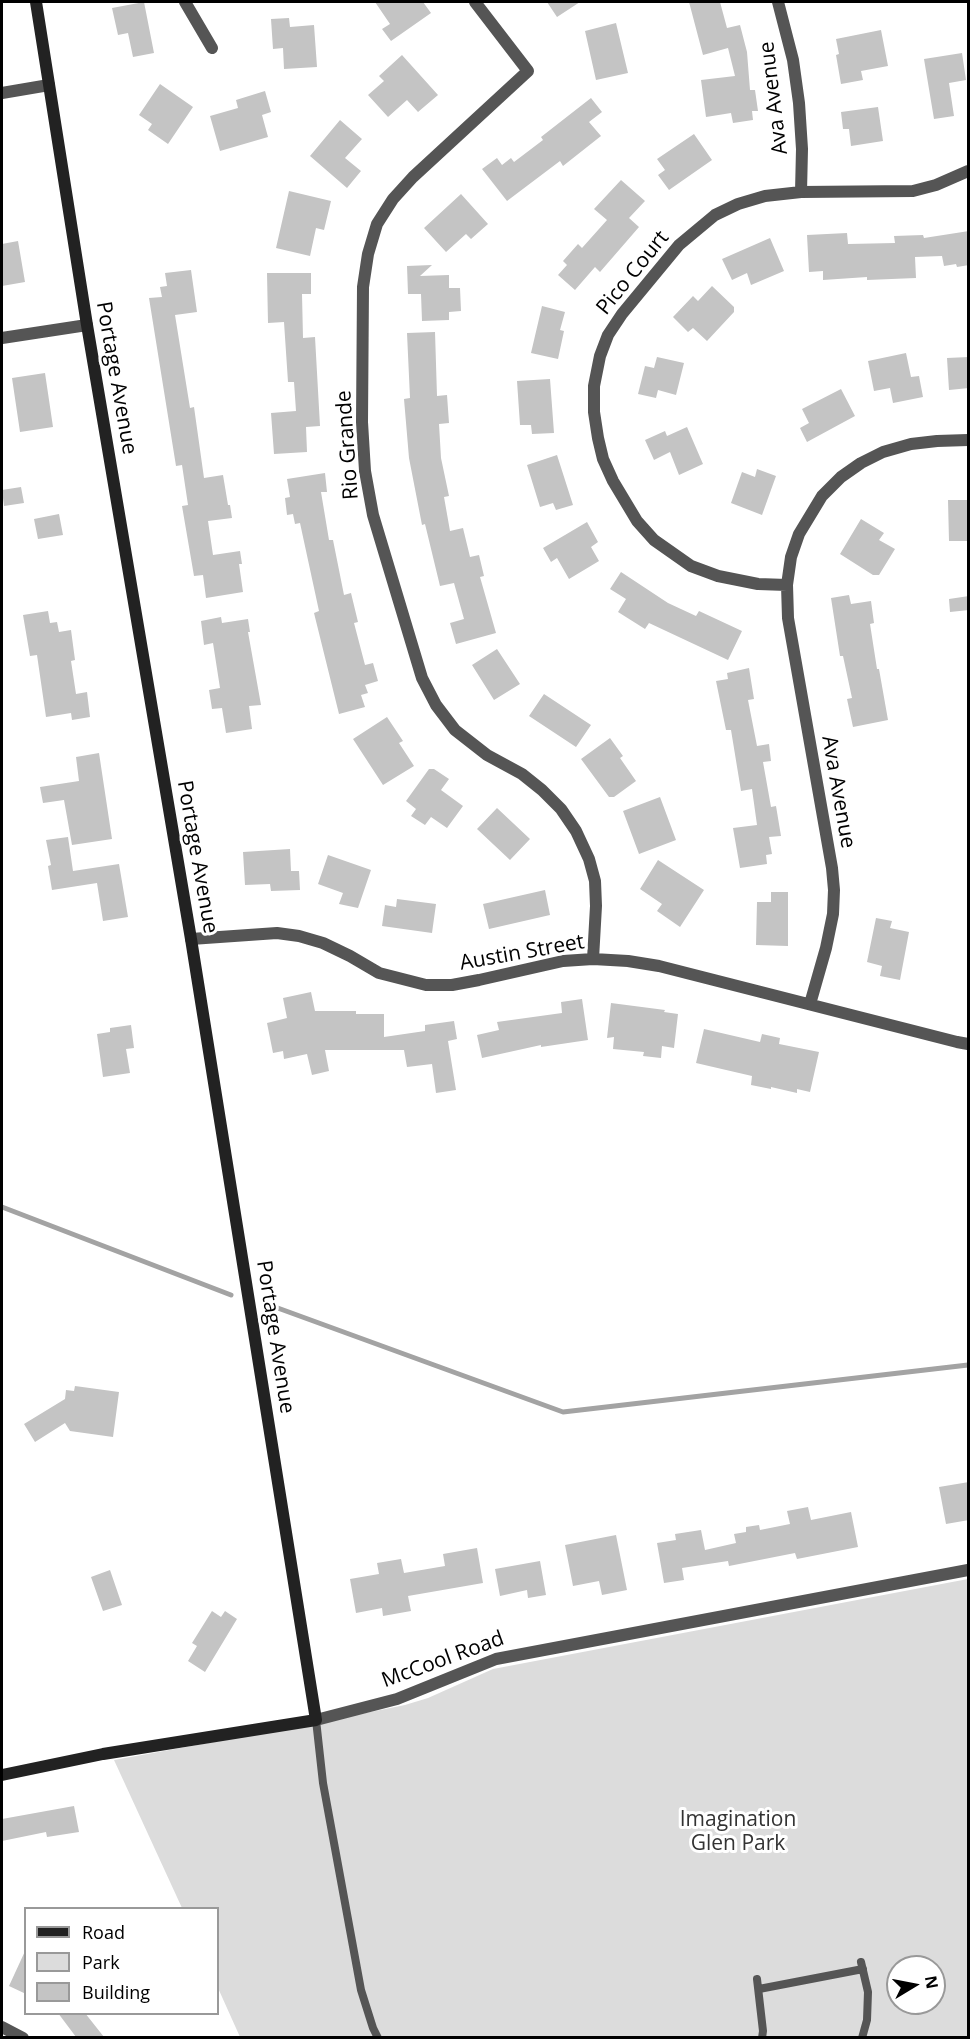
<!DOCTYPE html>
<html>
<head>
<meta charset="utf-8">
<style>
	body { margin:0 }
	#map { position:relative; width:970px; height:2039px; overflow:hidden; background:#fff; font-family:"Open Sans",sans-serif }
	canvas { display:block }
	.frame { position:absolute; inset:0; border:3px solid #000; pointer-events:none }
	.legend { position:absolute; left:24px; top:1907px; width:195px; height:108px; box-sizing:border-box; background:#fff; border:2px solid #999; margin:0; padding:8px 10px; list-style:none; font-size:18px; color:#000 }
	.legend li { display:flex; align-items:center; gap:12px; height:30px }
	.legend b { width:30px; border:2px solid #999 }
	.north { position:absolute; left:886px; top:1955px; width:60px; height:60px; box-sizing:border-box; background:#fff; border:2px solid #999; border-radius:50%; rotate:80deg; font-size:16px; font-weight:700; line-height:24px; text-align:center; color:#000 }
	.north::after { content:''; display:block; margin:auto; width:21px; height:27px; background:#000; clip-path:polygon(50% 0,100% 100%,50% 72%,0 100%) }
</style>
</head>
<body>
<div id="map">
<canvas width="970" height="2039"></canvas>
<div class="frame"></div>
<ul class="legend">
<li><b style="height:8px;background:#222"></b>Road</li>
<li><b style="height:16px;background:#dcdcdc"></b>Park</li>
<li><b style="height:16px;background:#c4c4c4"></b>Building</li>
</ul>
<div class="north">N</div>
</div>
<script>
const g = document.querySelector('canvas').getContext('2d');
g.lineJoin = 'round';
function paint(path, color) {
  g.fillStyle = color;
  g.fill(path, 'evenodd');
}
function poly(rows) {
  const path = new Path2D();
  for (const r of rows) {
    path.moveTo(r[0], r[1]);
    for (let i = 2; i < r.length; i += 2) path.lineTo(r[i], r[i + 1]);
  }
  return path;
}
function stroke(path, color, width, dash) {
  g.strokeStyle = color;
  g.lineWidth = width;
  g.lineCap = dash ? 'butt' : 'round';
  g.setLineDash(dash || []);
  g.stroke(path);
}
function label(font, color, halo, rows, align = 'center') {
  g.font = font + ' "Open Sans",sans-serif';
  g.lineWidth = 6;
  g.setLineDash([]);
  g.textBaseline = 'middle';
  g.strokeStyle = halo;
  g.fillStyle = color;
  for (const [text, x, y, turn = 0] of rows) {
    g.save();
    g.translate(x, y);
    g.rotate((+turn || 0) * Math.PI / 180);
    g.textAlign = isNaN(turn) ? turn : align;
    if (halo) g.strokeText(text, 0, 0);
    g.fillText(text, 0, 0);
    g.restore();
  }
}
const green = poly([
	[968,1579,968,2037,240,2037,218,1988,218,1908,182,1908,114,1760,286,1729,405,1705,428,1698,493,1669],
	[898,1967,934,1967,934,2003,898,2003]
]);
const stream = poly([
	[2,1207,231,1295],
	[264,1303,563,1412,968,1365]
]);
const building = poly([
	[144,2,154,53,133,57,128,33,118,35,112,8],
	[375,2,423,2,431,13,391,41,382,29,390,24],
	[547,2,580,2,557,17],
	[689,2,720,2,727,28,740,25,747,52,750,90,755,90,758,111,752,111,753,120,733,123,731,113,706,117,701,80,735,76,728,48,703,55],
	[289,18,290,27,314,25,317,67,284,69,283,48,273,49,271,19],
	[616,23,628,73,596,80,585,31],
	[881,30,888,66,861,71,863,80,841,84,836,55,839,54,836,39],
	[962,53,966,80,949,83,954,116,934,119,924,59],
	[402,55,438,95,418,112,407,100,388,117,368,95,384,81,379,76],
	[160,84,193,107,168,144,148,130,152,124,139,115],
	[265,91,271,112,262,115,268,137,220,151,210,116,238,108,236,100],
	[591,98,602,112,589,122,601,136,563,166,560,161,507,201,482,169,497,158,502,165,511,158,514,162,543,140,541,137],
	[878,107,883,141,851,146,849,129,843,129,841,112],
	[340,120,362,139,345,158,361,171,347,188,310,156],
	[694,134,712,160,669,190,658,175,665,170,657,159],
	[621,180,645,201,629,218,639,227,600,272,595,267,575,290,558,275,567,265,563,261,578,244,582,248,607,220,594,209],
	[289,191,331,201,324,230,316,228,310,256,276,248],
	[461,194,488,224,471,239,466,234,446,252,424,228],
	[969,231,969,265,957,267,956,264,944,266,942,256,915,257,916,278,867,280,867,277,823,280,823,271,809,272,807,235,847,233,848,244,895,243,894,236,923,235,924,238],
	[770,238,784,271,751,285,747,273,732,280,722,259],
	[18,241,25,282,2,286,2,244],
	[432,265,420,276,449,275,449,288,460,288,461,311,449,312,449,320,422,321,421,294,408,294,407,266],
	[191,270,197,312,175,315,190,408,194,407,204,478,223,475,228,505,230,505,232,518,208,521,213,555,240,551,242,564,239,564,243,592,206,598,203,575,194,576,182,506,188,505,182,465,176,466,149,298,162,297,160,287,167,286,165,273],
	[267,273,311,273,311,294,302,294,303,338,315,337,320,426,306,427,307,452,274,454,271,413,296,411,294,382,288,382,284,322,268,323],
	[712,286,734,307,734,312,707,341,693,328,688,332,673,317,693,296,698,301],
	[542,306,565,312,560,330,564,331,558,359,531,353],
	[435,332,437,396,447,395,449,423,439,424,441,458,449,496,444,497,450,531,463,528,470,557,479,555,484,576,480,577,496,633,456,644,450,623,464,619,454,583,440,586,425,524,422,525,409,458,404,399,410,398,407,333],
	[906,353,911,377,919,376,923,397,893,403,890,388,874,391,868,361],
	[657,357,684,363,676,395,658,390,656,398,638,394,645,366,654,368],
	[969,357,969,388,949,390,947,358],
	[45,373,53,427,20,432,12,378],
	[550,379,554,433,532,434,531,425,520,425,517,381],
	[841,389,855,416,807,442,800,428,809,423,802,409],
	[687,427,703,464,679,475,670,452,654,460,645,440,665,431,667,436],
	[557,455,573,505,556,510,553,503,540,507,527,465],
	[757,469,776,476,762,515,731,503,742,472,755,477],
	[325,473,327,492,321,492,329,540,333,540,344,595,351,593,358,622,354,623,365,665,373,663,378,681,365,685,368,693,361,695,365,707,339,714,314,613,319,611,300,523,295,524,293,514,287,515,285,498,290,497,287,479],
	[21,487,24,503,4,506,2,490],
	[948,500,969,500,969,541,949,541],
	[59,514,63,535,38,539,34,519],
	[861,519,884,533,879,540,895,549,879,575,873,575,840,554],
	[587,522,598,542,591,547,599,561,569,579,557,558,551,562,543,548],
	[621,572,668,603,696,616,699,611,742,631,728,660,649,623,645,629,618,612,626,599,610,589],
	[849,595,851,604,871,601,874,623,870,624,877,669,879,669,888,720,853,727,847,699,852,698,843,656,840,656,831,598],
	[969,596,969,610,950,612,949,599],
	[48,611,50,623,57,622,59,632,71,630,75,660,71,661,76,694,87,692,90,717,72,720,71,713,46,717,37,655,30,656,23,615],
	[221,617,222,623,248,619,250,632,248,632,261,705,249,706,252,729,226,733,222,708,212,709,209,690,220,688,213,643,204,645,201,621],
	[497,649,520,684,494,700,472,665],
	[749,668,754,699,748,700,757,746,769,744,771,761,763,762,771,807,776,806,781,836,769,837,772,854,766,855,767,864,740,868,733,828,757,825,752,789,741,791,731,730,726,730,716,681,728,679,727,673],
	[544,694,591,725,576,747,529,716],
	[387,717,403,741,399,743,414,766,383,785,353,739],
	[610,738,623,756,620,758,636,781,614,797,609,797,581,759],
	[99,753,112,839,72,845,64,800,43,803,40,787,79,781,76,757],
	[429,769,434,769,449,779,441,790,463,806,447,828,431,817,425,825,411,816,416,809,406,801],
	[660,797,676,840,639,854,623,811],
	[497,808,530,839,510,860,477,829],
	[68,837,73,871,119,864,128,917,103,921,97,883,52,890,48,866,51,865,46,840],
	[290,849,291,871,299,871,300,890,271,891,270,884,245,885,243,852],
	[328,855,371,870,358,908,339,904,343,893,318,884],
	[658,860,704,890,680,927,657,911,662,904,640,889],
	[545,890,550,915,489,929,483,904],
	[771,892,788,892,788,946,756,945,757,902,771,902],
	[397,899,436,904,432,933,382,926,385,905,396,907],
	[876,918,892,921,890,928,909,932,900,980,880,976,882,966,867,962],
	[311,992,315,1011,356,1011,356,1014,384,1014,384,1037,425,1031,425,1025,454,1021,457,1039,448,1041,456,1090,436,1093,432,1064,407,1067,404,1050,325,1050,329,1071,312,1075,307,1054,284,1059,283,1051,273,1053,267,1023,287,1018,283,998],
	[582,999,588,1040,541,1047,541,1045,482,1058,477,1035,499,1030,497,1022,562,1013,561,1002],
	[611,1003,665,1010,664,1012,678,1014,674,1048,662,1046,661,1058,643,1056,644,1052,613,1049,614,1037,607,1038],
	[131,1025,134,1048,126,1049,130,1073,103,1077,97,1034,110,1032,110,1028],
	[704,1029,760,1042,762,1034,780,1038,779,1044,819,1052,810,1092,797,1089,797,1093,771,1087,771,1089,751,1085,752,1076,696,1063],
	[75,1386,119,1392,113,1437,70,1431,65,1423,35,1442,24,1424,65,1399,66,1390,74,1391],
	[969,1482,969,1520,946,1524,939,1487],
	[808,1507,811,1520,851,1512,858,1547,797,1559,795,1553,729,1566,728,1561,682,1568,684,1580,664,1583,657,1543,676,1540,675,1534,701,1530,705,1550,736,1543,734,1534,746,1532,746,1527,759,1525,760,1530,790,1524,787,1511],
	[616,1535,627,1590,602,1595,599,1581,573,1586,565,1545],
	[477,1548,483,1583,408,1596,411,1611,383,1616,382,1608,356,1613,350,1579,379,1574,377,1563,401,1559,404,1573,445,1566,443,1554],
	[540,1561,546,1595,528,1598,527,1590,500,1596,495,1569],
	[110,1570,122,1605,103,1611,91,1577],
	[212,1611,221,1617,225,1611,237,1619,205,1672,188,1661,197,1646,192,1643],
	[74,1806,79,1832,47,1837,46,1832,2,1841,2,1819],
	[26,1949,26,1994,9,1986],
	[58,2013,85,2013,104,2037,76,2037]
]);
const lane = poly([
	[316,1720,323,1783,361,1990,373,2028,378,2038],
	[861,1962,868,1992,867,2020,862,2038],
	[757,1979,763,2031,762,2038],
	[759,1989,863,1969]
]);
const street = poly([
	[185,2,212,48],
	[475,2,528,71,413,177,393,199,377,224,368,254,363,287,362,422,365,471,373,515,422,678,436,705,455,730,487,755,522,774,542,790,561,809,576,831,589,859,595,881,596,906,593,959],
	[778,2,793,60,799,103,802,149,801,192],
	[2,93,49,85],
	[2,338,87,325],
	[787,585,758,584,718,576,691,566,654,540,637,521,613,481,603,459,598,438,594,412,594,386,600,356,608,335,622,314,679,245,715,215,738,204,765,196,801,192,913,191,936,185,968,171],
	[191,939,277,933,299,936,323,943,350,956,379,973,426,985,452,985,479,980,563,961,593,959,628,961,659,966,957,1042,968,1044],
	[810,1004,826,948,833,914,834,890,832,868,788,618,787,585,791,557,799,534,822,496,841,477,861,463,883,452,911,444,937,441,968,440],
	[316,1720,397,1699,496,1659,968,1570],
	[2,2027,23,2038]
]);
const secondary = poly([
	[2,1775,103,1754,316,1720,191,939,87,325,36,2]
]);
const streetNames = [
	["Ava Avenue",774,98,-97],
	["Pico Court",633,273,-51],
	["Portage Avenue",116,378,80],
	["Rio Grande",348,445,-94],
	["Ava Avenue",838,792,80],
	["Portage Avenue",197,857,80],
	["Austin Street",522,953,-10],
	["Portage Avenue",275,1337,81],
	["McCool Road",443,1660,-20]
];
const parkNames = [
	["Imagination",738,1820],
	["Glen Park",738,1844]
];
paint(green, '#dcdcdc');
stroke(stream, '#a3a3a3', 5);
paint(building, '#c4c4c4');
stroke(lane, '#555', 8);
stroke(street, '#555', 12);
stroke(secondary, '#222', 12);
label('21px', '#000', '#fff', streetNames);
label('21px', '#333', '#fff', parkNames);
</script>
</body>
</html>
